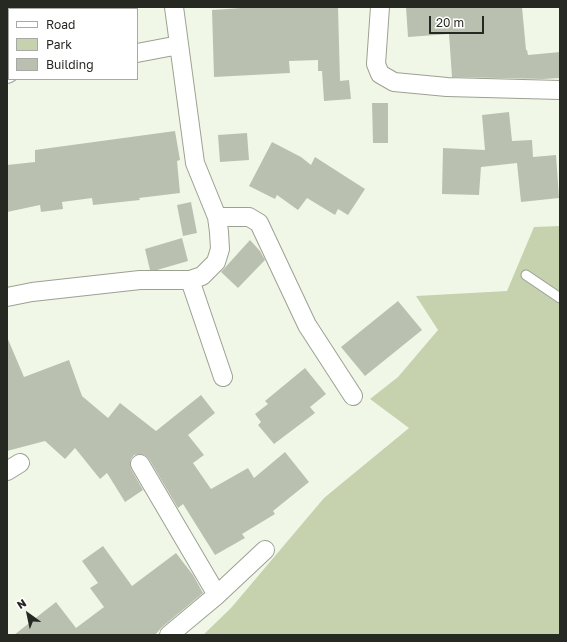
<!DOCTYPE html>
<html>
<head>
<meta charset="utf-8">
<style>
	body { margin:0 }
	#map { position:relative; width:567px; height:642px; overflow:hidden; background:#f1f7e6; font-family:"Golos Text",sans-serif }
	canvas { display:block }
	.frame { position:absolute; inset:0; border:8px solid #262822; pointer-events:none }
	.legend { position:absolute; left:8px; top:8px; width:130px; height:72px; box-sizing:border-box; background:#fff; border:1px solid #a8a9a7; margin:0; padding:5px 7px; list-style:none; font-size:12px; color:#262822 }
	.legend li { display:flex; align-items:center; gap:8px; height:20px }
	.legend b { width:20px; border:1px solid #a8a9a7 }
	.north { position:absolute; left:8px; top:594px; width:40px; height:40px; -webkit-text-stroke:3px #fff; paint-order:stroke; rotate:327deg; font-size:11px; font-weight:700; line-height:16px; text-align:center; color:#262822 }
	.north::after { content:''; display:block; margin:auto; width:14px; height:18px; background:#262822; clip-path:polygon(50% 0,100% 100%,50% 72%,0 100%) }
	.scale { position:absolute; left:429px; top:16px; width:55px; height:18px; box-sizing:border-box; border:2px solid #262822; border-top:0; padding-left:5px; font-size:12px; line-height:14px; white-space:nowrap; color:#262822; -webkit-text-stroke:3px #fff; paint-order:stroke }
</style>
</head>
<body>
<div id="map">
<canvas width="567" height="642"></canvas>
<div class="frame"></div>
<ul class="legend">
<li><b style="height:5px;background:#fff"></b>Road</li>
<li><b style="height:11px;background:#c6d2ae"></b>Park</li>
<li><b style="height:11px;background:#bac0b0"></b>Building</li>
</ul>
<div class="north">N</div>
<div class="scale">20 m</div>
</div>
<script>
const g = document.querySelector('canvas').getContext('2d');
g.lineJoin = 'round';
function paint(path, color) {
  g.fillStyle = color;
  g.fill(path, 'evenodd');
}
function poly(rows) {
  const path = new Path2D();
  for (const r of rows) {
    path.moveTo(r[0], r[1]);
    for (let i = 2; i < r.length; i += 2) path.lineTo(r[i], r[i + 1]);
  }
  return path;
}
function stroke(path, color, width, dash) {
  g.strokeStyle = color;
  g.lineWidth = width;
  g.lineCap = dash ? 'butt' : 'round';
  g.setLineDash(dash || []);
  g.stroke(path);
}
const green = poly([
	[560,226,560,635,203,635,231,608,324,498,409,428,370,399,398,377,438,330,416,296,507,291,534,227]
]);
const building = poly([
	[257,7,338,7,340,81,349,80,351,99,324,101,322,71,318,71,318,60,289,61,290,73,214,77,212,10],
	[406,7,522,7,526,50,527,50,528,55,560,52,560,78,543,79,452,77,449,34,408,37],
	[372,103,388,103,388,143,373,143],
	[509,112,512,141,532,140,533,157,556,155,559,198,521,202,517,163,481,167,479,195,442,194,443,148,485,150,482,115],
	[175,131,180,160,177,161,180,193,139,198,140,200,93,205,92,198,62,202,63,209,41,212,40,205,7,212,7,165,35,162,35,150],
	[247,133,249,160,220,162,218,135],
	[272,142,301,157,311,165,315,157,365,189,348,215,338,209,335,215,307,198,298,210,277,195,275,199,249,186],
	[191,202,197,233,183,236,177,205],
	[182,238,188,261,157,270,150,270,145,249],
	[250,240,260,251,265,260,238,288,221,272],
	[398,301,422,330,365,376,341,347],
	[7,337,24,377,69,360,82,396,108,418,120,403,156,431,201,395,215,413,188,435,204,455,193,463,211,489,248,468,254,478,285,452,309,482,273,511,275,514,242,534,245,538,215,555,183,504,178,508,149,459,145,455,140,454,134,455,131,459,130,464,131,469,143,490,125,502,107,473,100,479,75,448,65,459,45,441,7,451],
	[305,368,326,394,310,407,315,413,274,444,258,425,261,422,255,414,268,404,265,401],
	[103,546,132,586,176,553,193,575,203,593,162,627,155,635,14,635,56,602,76,628,104,607,90,588,98,583,82,561]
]);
const lane = poly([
	[526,275,560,298]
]);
const street = poly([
	[380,7,376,64,380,74,394,82,447,87,560,90],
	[137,53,179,45],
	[7,74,9,73],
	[217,217,249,217,259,223,307,325,353,396],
	[190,280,223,377],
	[7,297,32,292,140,280,190,280,202,276,216,262,220,249,219,232,217,217,195,163,174,7],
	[140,464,217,595],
	[7,471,20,463],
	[169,635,217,595,265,550]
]);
paint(green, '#c6d2ae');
paint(building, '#bac0b0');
stroke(lane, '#9ba192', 11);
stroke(street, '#9ba192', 20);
stroke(lane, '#fff', 9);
stroke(street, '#fff', 18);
</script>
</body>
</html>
